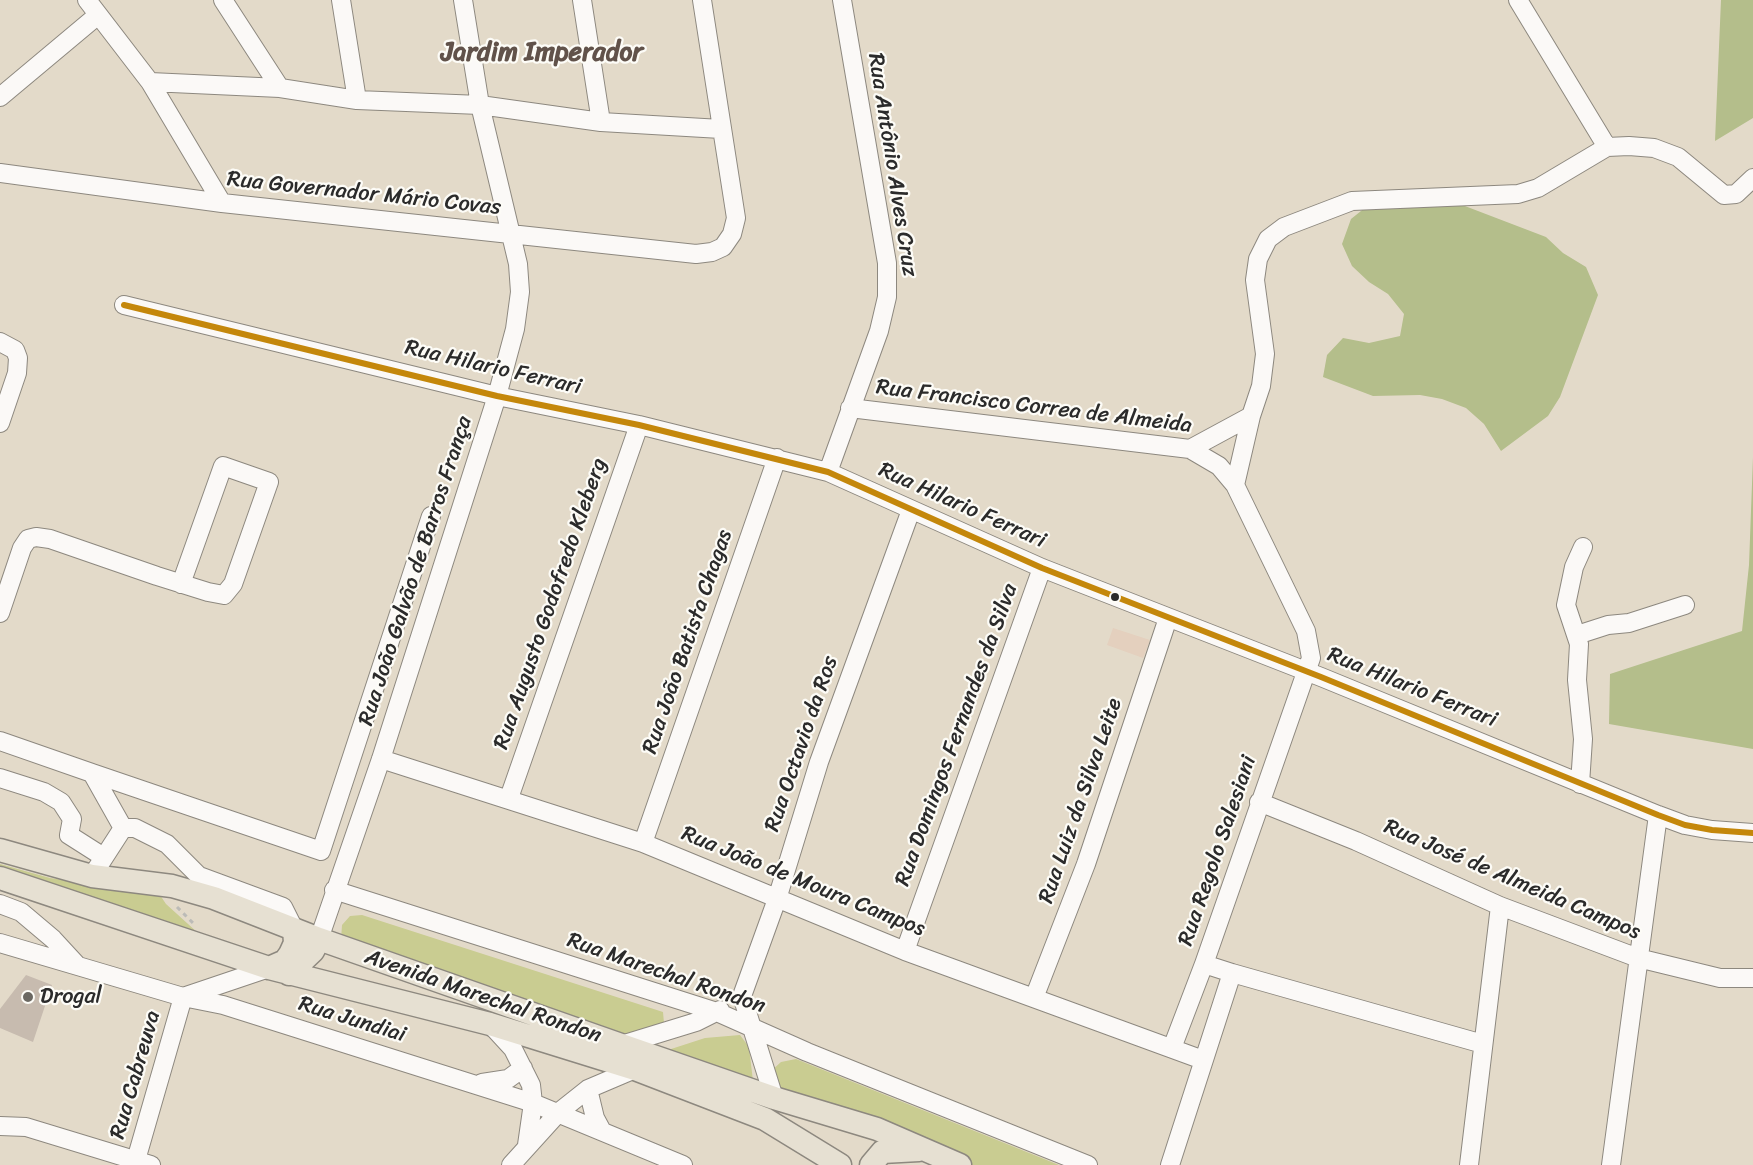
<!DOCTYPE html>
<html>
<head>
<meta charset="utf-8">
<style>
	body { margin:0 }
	canvas { display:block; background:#e3dac9 }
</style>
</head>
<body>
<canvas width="1753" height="1165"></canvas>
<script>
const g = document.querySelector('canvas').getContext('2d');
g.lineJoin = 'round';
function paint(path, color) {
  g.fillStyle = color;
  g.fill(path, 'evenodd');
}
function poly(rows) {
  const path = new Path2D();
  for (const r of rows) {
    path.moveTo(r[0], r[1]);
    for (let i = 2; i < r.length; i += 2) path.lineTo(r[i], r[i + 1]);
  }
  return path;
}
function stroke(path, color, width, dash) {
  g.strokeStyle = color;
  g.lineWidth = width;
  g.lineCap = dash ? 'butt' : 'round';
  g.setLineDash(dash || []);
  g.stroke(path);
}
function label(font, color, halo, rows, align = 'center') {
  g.font = font + ' Sriracha,sans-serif';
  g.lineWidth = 4.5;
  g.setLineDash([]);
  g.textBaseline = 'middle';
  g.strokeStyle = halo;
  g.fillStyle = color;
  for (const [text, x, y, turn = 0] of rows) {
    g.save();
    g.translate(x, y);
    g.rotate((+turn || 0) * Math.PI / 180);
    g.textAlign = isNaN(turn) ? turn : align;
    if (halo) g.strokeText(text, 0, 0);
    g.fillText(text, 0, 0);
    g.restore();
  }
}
const built = poly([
	[1113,628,1150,640,1143,658,1107,645]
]);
const green = poly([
	[0,864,50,878,160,895,166,904,209,943,0,870],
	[362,915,663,1012,664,1023,626,1035,341,940,342,925,350,916],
	[740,1035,749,1047,753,1081,668,1050,705,1038],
	[796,1059,1059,1165,970,1165,775,1089,770,1072,781,1062]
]);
const forest = poly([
	[1721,0,1753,0,1753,118,1715,141],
	[1423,190,1546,237,1563,253,1586,267,1598,295,1560,397,1548,416,1501,451,1484,424,1466,408,1442,399,1420,395,1373,396,1323,377,1327,355,1343,338,1369,343,1400,336,1404,314,1388,294,1369,282,1352,266,1342,244,1351,219,1371,203],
	[1753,457,1753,749,1609,724,1610,674,1742,631,1749,565]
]);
const building = poly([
	[26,975,52,985,33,1042,0,1028,0,1009]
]);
const path = poly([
	[177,907,194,924]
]);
const minor = poly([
	[87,0,150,82,222,203],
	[223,0,280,88],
	[341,0,357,100],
	[582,0,601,122],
	[1518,0,1607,147],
	[150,82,280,88,357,100,480,105,601,122,721,129],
	[0,97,98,15],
	[0,173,222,203,696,254,712,252,723,247,732,234,736,218,702,0],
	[124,305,497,396,639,425,828,472,1042,568,1321,677,1658,815,1685,825,1712,830,1753,833],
	[0,342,15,350,18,358,17,373,0,423],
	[850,408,1190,449,1219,466,1235,485],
	[1190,449,1251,416],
	[828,472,879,331,887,297,887,263,842,0],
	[0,613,22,548,28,539,36,537,50,539,157,576,208,592,224,595,233,584,269,482,223,466,181,584],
	[1577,635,1608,625,1629,623,1685,605],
	[0,741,92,773,123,828],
	[381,759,643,843,905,951,1203,1060],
	[92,773,321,851,431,516],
	[0,778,44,792,61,802,72,819,69,835,102,856],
	[1580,784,1583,739,1577,680,1579,644,1566,605,1574,567,1583,547],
	[509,798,639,425],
	[1259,802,1356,841,1500,906,1638,958,1720,978,1753,978],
	[643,843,777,458],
	[92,876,123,828,135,828,167,844,199,876,214,898],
	[199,876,283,907,294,929],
	[334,890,717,1012,807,1052,1088,1165],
	[0,904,21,912,53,939,77,965],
	[319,939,381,759,497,396,515,329,520,292,518,264,480,105,463,0],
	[0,943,183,997,223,1005,533,1103,683,1165],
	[905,951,1042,568],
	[1232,973,1483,1044],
	[1034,998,1086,864,1168,618],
	[490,1024,513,1049,531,1085,533,1103,527,1145],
	[621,1045,696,1022,720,1010],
	[1172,1048,1204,964],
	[482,1083,508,1079,523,1068],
	[588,1089,595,1118,602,1131],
	[774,1098,742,996,777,899,819,762,911,510],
	[0,1126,26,1127,151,1165],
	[132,1165,136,1160,183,997,269,968],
	[511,1165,559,1112,588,1089,635,1069],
	[1170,1165,1232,973,1204,964,1311,658,1306,631,1235,485,1251,416,1261,386,1265,354,1255,280,1258,259,1268,239,1284,227,1352,201,1518,194,1538,188,1607,147,1629,146,1654,148,1678,157,1724,195,1736,194,1753,178],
	[1469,1165,1500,906],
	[1611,1165,1658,815]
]);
const major = poly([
	[0,850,92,876,172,886,214,898,319,939,621,1045,774,1098,877,1129,960,1165],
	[0,878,269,968,490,1024,635,1069,765,1119,840,1165],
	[269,968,285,961,290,954,295,943,294,929],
	[289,974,313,951,319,939],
	[871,1165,882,1152,919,1150]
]);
const bus1 = poly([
	[124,305,497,396,639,425,828,472,1042,568,1321,677,1658,815,1685,825,1712,830,1753,833]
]);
const markers = [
	[1115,597,5,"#2b2b2b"],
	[28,997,6,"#6b6862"]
];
const streetNames = [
	["Rua Antônio Alves Cruz",892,165,81],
	["Rua Governador Mário Covas",364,194,6],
	["Rua Hilario Ferrari",493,368,13],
	["Rua Francisco Correa de Almeida",1034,407,7],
	["Rua Hilario Ferrari",962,506,24],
	["Rua João Galvão de Barros França",416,571,-72],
	["Rua Augusto Godofredo Kleberg",551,604,-71],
	["Rua João Batista Chagas",688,642,-71],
	["Rua Hilario Ferrari",1412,688,22],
	["Rua Domingos Fernandes da Silva",957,735,-70],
	["Rua Octavio da Ros",802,744,-71],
	["Rua Luiz da Silva Leite",1081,801,-71],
	["Rua Regolo Salesiani",1218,851,-71],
	["Rua José de Almeida Campos",1512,880,23],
	["Rua João de Moura Campos",803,882,22],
	["Rua Marechal Rondon",666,974,19],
	["Avenida Marechal Rondon",483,997,19],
	["Rua Jundiai",352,1020,17],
	["Rua Cabreuva",136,1075,-74]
];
const poiNames = [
	["Drogal",40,997]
];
const quarterNames = [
	["Jardim Imperador",542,53]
];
paint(built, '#e4d0be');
paint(green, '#c9cc91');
paint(forest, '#b4be8b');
paint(building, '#c7bbaf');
stroke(minor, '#8d887f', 20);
stroke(major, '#8d887f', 25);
stroke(path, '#bcbbb7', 3, [4.5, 4.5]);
stroke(minor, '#fbf9f7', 18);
stroke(major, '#e6e0d2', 22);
stroke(bus1, '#c4870b', 6);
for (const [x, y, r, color] of markers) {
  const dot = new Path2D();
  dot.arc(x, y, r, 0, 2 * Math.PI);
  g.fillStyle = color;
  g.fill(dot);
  stroke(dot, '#fdfcf7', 2);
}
label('22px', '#2b2b2b', '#fdfcf7', streetNames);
label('22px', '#2b2b2b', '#fdfcf7', poiNames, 'left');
label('bold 26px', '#61524a', '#fdfcf7', quarterNames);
</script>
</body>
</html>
